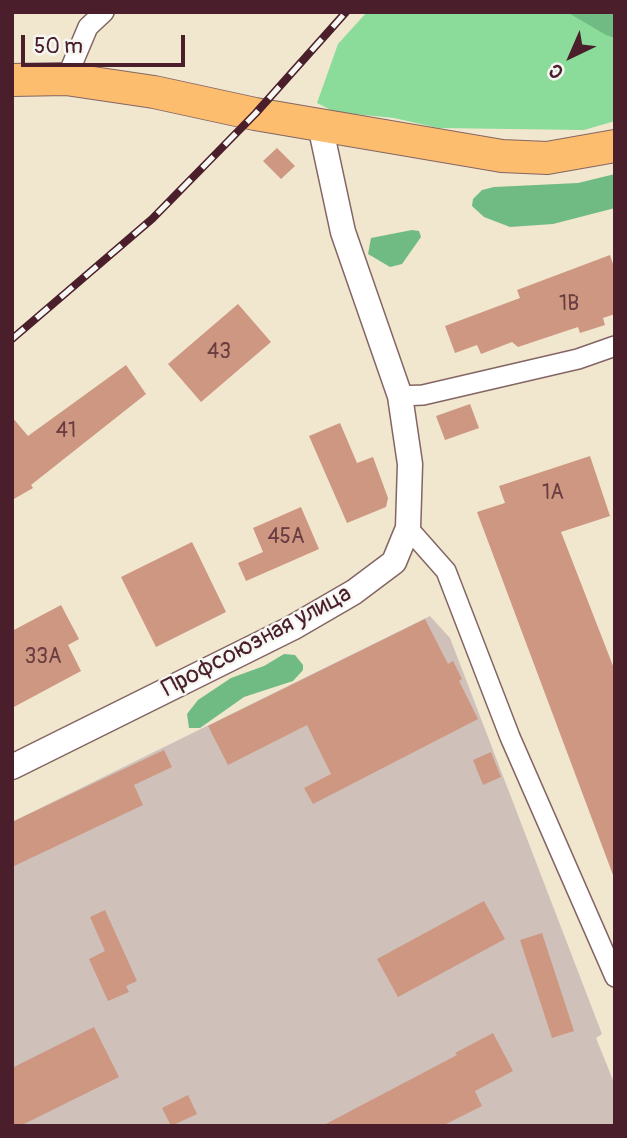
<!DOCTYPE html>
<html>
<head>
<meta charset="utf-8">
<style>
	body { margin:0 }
	#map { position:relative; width:627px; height:1138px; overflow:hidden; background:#f1e6ce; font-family:Pangolin,sans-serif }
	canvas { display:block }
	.frame { position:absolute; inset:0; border:14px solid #4a1f2b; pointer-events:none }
	.north { position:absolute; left:536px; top:21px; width:70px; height:70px; -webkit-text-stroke:5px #f6f6f2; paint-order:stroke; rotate:224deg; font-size:19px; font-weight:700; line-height:28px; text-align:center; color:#4a1f2b }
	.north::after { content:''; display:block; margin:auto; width:24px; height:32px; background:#4a1f2b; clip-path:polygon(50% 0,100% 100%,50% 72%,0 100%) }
	.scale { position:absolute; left:21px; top:35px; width:164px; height:32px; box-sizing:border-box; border:4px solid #4a1f2b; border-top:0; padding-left:9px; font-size:21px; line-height:24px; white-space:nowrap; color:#4a1f2b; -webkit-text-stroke:5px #f6f6f2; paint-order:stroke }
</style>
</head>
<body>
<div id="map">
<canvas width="627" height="1138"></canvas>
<div class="frame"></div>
<div class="north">С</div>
<div class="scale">50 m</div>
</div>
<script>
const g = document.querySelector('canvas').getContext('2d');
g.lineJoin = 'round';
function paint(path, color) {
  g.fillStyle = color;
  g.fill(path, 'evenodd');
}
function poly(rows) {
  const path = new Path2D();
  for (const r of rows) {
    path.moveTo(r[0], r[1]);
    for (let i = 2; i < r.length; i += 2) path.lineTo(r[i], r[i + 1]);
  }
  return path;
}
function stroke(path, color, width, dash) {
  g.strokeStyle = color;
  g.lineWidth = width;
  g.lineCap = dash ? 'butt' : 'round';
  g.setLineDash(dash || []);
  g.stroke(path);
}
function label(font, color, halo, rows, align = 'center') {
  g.font = font + ' Pangolin,sans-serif';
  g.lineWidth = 5;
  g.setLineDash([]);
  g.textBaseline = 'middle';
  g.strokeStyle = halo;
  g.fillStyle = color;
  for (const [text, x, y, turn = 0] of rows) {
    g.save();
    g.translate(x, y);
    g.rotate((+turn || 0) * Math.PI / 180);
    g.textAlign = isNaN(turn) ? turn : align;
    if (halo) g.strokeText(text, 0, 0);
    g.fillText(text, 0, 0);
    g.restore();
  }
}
const industrial = poly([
	[430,616,450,638,602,1034,596,1038,615,1085,615,1126,12,1126,12,822]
]);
const green = poly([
	[367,12,615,12,615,121,584,130,438,128,394,118,335,112,317,103,338,44]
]);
const forest = poly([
	[567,12,615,12,615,38,606,35],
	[615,174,615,208,553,224,510,227,484,217,472,206,473,199,482,190,494,187,578,183],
	[412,230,419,231,421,237,402,264,390,267,368,254,371,238],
	[284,654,295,655,303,665,303,670,293,681,244,697,200,728,189,728,187,714,198,700,231,678,264,666]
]);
const building = poly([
	[277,148,295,166,281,179,263,161],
	[610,255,615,270,615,314,603,318,605,325,580,333,578,327,518,347,512,342,481,354,477,345,455,353,445,326,520,298,517,290],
	[238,304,271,342,201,402,168,364],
	[126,365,146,394,31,485,33,488,12,500,12,417,28,436],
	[470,404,479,428,445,440,436,416],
	[340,423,357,463,373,457,388,498,386,507,347,523,309,436],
	[590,456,610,516,561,532,615,671,613,875,477,512,505,503,499,486],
	[301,507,319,549,246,581,238,563,263,552,253,528],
	[192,542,226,612,156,647,121,577],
	[61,605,79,639,68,645,81,671,12,708,12,631],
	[425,619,448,664,453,661,462,679,459,681,478,719,313,804,304,788,331,774,307,725,228,765,208,726],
	[164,750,172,767,134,785,143,805,12,867,12,822],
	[491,752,501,777,483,785,473,760],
	[484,901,505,939,398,997,377,959],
	[105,910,137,981,126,986,129,992,108,1001,89,959,105,951,90,917],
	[542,933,574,1031,552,1038,520,940],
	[94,1027,119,1077,20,1126,12,1126,12,1068],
	[493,1033,513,1071,475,1091,482,1106,442,1126,322,1126,457,1055,455,1053],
	[188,1095,197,1114,171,1126,162,1108]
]);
const minor = poly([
	[66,79,88,27,104,12],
	[400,396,423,395,578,359,615,346],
	[408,528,446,571,510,737,615,977]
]);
const tertiary = poly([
	[12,767,292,628,354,592,394,562,408,528,410,464,400,396,343,232,320,125]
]);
const primary = poly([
	[12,80,66,79,154,92,255,114,502,156,547,158,615,146]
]);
const rail = poly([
	[12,339,152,219,255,114,346,12]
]);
const numberNames = [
	["1В",569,305],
	["43",219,353],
	["41",66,432],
	["1А",553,494],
	["45А",286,538],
	["33А",43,658]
];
const streetNames = [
	["Профсоюзная улица",257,642,-28]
];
paint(industrial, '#cfc1ba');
paint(green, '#8bdb9b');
paint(forest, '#70bb83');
paint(building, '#cd9782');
stroke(minor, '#846564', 22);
stroke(tertiary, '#846564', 27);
stroke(primary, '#846564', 34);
stroke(minor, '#fff', 19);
stroke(tertiary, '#fff', 24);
stroke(primary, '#fcbd6f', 32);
stroke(rail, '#4a1f2b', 8);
stroke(rail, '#f6f6f2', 5, [16]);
label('21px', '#6b3d41', null, numberNames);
label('24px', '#4a1f2b', '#f6f6f2', streetNames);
</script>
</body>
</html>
